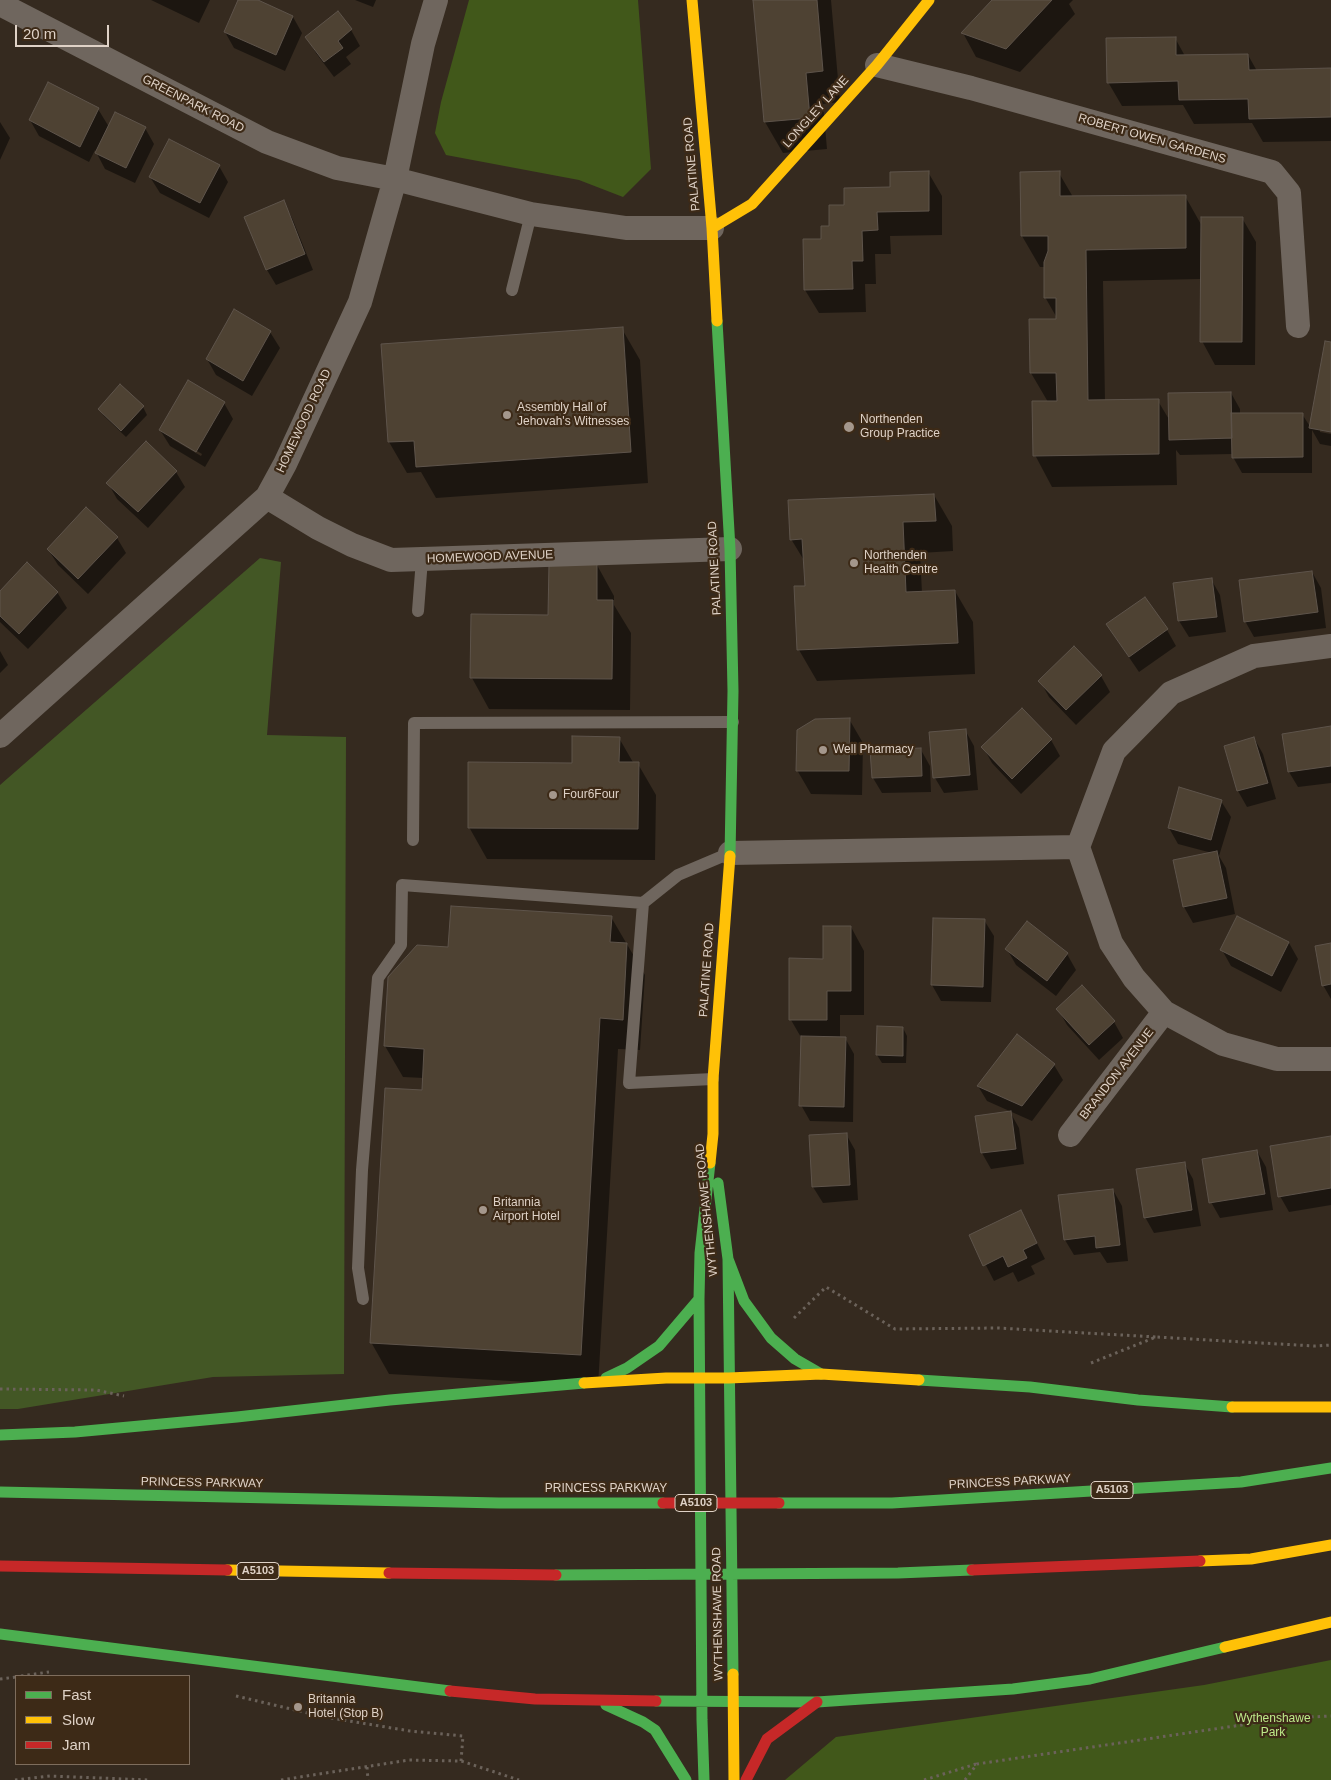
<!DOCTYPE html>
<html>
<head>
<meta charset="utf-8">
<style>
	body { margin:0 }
	#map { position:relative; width:1331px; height:1780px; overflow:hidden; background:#352a1f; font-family:Arial,sans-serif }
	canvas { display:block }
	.legend { position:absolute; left:15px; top:1675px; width:175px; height:90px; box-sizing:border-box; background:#3d2a17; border:1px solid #7e6d5d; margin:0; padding:6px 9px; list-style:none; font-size:15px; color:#dfd2c7 }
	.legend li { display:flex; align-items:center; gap:10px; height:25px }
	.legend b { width:25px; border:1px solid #7e6d5d }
	.scale { position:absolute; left:15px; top:25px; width:94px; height:22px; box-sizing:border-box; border:2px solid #dfd2c7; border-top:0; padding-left:6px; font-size:15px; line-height:18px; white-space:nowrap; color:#dfd2c7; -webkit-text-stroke:4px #3d2a17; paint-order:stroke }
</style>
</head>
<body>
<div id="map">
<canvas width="1331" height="1780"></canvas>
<ul class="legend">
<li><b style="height:6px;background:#4caf50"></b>Fast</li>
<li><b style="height:6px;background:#ffc107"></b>Slow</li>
<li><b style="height:6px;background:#c62828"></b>Jam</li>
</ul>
<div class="scale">20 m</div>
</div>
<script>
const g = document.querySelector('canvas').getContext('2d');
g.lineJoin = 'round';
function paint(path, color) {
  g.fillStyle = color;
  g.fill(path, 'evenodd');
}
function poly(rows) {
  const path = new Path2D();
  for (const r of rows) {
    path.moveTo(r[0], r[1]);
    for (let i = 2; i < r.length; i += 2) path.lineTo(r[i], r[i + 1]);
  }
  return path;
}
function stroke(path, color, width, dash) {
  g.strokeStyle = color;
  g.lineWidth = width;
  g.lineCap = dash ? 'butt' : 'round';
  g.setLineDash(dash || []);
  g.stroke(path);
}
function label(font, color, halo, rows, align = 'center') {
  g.font = font + ' Arial,sans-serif';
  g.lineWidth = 4.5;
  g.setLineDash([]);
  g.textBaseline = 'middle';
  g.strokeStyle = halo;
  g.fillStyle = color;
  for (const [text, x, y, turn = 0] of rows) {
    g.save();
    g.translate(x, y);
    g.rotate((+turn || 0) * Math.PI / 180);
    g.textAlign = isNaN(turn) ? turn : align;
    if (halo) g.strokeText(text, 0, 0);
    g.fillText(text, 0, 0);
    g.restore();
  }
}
const green = poly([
	[260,558,281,562,267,735,346,737,344,1374,213,1377,18,1409,0,1409,0,785]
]);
const forest = poly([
	[469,0,638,0,651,169,623,197,579,180,446,155,435,133,441,102],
	[1331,1660,1331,1780,785,1780,836,1737,1204,1685]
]);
const shadow = poly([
	[151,0,210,0,199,23],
	[239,0,255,0,293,17,302,33,285,71,234,48,225,32],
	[355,0,376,0,373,7],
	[754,0,831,0,840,102,823,104,827,149,783,153,765,122],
	[994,0,1073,0,1069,4,1075,14,1020,72,976,57,963,33],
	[351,30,360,46,346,57,351,64,334,77,316,53,307,37],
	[1175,38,1185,56,1248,55,1257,71,1331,70,1331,141,1263,142,1252,123,1194,124,1183,105,1122,106,1108,82],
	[49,84,98,109,109,127,145,128,154,144,135,183,105,169,95,150,89,162,39,136,30,120],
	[0,122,10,138,0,160],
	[219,166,228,182,209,218,160,193,150,177],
	[928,172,942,196,942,235,890,236,891,254,875,254,876,284,865,284,866,312,819,313,805,290,822,240,845,206],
	[1021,173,1059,173,1073,197,1185,196,1202,226,1242,218,1256,242,1255,365,1215,365,1202,341,1202,279,1103,281,1105,402,1158,401,1170,421,1231,393,1240,409,1240,414,1302,414,1311,428,1331,343,1331,431,1320,429,1320,432,1331,434,1331,446,1320,444,1312,430,1312,473,1242,473,1233,457,1233,454,1180,455,1176,450,1177,485,1052,487,1035,455,1048,402,1031,373,1057,318,1045,297,1045,267,1040,267,1022,236],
	[283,202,292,218,313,270,276,285,267,270],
	[622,329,640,360,648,483,436,498,421,472,407,473,389,442],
	[270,332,280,348,252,396,216,375,207,359],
	[224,403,233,419,205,467,170,446,160,430],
	[172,436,202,454,201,456,172,439],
	[143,407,147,415,126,437,104,416,99,409],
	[176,472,185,487,148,528,117,499,108,483],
	[934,495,952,526,953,551,920,553,922,593,955,591,973,622,975,674,817,681,799,650,806,587,805,562,791,539],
	[117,538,126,553,88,594,58,565,48,549],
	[597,565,614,596,614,605,631,633,630,710,489,709,472,678,549,616],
	[1312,572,1321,588,1326,628,1254,637,1245,621],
	[1211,579,1220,595,1226,632,1189,637,1179,621,1174,584],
	[57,592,67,608,28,649,0,622,0,593],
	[1107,625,1167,630,1176,646,1139,672],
	[0,651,8,665,0,673],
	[1101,676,1110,692,1076,725,1049,697,1040,681],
	[1022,710,1051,740,1060,756,1021,794,992,763,983,747],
	[849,719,863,743,862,795,811,794,797,770],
	[1331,728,1331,783,1298,787,1289,772],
	[965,730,974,746,978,790,944,793,935,778],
	[619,738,634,764,638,764,656,795,655,860,487,859,469,827],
	[1254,738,1263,754,1276,799,1247,807,1238,791,1226,747],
	[921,750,930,766,931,792,882,793,873,778],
	[1221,801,1231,817,1219,856,1226,868,1235,914,1193,923,1184,907,1175,861,1212,853,1178,844,1169,828],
	[611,917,645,975,640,1050,618,1049,598,1386,389,1374,371,1342,423,1092,424,1078,403,1077,385,1046,449,949],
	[1238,917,1289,943,1298,959,1281,992,1231,966,1222,950],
	[984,920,994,936,991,1002,941,1001,932,985],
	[851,927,864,951,864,1015,840,1015,840,1038,845,1038,854,1054,853,1122,810,1121,801,1105,802,1039,791,1020,824,960],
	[1331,945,1331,999,1323,985],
	[1007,949,1067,954,1076,970,1056,996,1016,965],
	[1058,1009,1114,1022,1123,1038,1099,1060,1067,1025],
	[903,1028,907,1036,906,1063,882,1063,877,1055],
	[1054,1065,1063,1080,1032,1121,987,1101,978,1086],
	[1010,1112,1019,1128,1024,1164,991,1169,982,1153],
	[846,1134,855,1150,858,1200,823,1203,813,1187],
	[1331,1138,1331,1205,1289,1212,1280,1196],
	[1257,1151,1266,1167,1273,1210,1220,1218,1211,1202],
	[1184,1163,1193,1179,1201,1226,1154,1233,1145,1217],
	[1113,1190,1122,1206,1128,1261,1107,1263,1100,1252,1074,1255,1065,1240],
	[1021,1212,1045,1259,1031,1266,1035,1274,1018,1282,1013,1272,994,1281,971,1236]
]);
const building = poly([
	[238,0,258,0,293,16,276,55,224,32,238,0],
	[753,0,817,0,823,71,806,73,810,118,764,122,753,0],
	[992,0,1052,0,1006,49,961,33,992,0],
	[338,11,352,29,338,41,343,48,324,62,305,37,338,11],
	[1176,37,1176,55,1248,54,1249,70,1331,68,1331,117,1249,119,1248,99,1179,100,1178,81,1107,83,1106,38,1176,37],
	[48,82,99,108,80,147,29,120,48,82],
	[115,112,146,127,126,168,95,153,115,112],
	[169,139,220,165,200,203,149,177,169,139],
	[929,171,929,211,877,212,878,230,862,231,863,261,852,261,853,289,804,290,803,239,821,239,821,226,829,226,829,205,844,205,844,188,890,187,890,172,929,171],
	[1060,171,1060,196,1186,195,1186,248,1086,250,1088,400,1159,399,1159,454,1033,456,1032,401,1057,401,1056,373,1030,373,1029,319,1056,319,1056,298,1044,298,1044,262,1048,251,1048,236,1021,236,1020,172,1060,171],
	[284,200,305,254,266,270,244,217,284,200],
	[1201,217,1243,217,1242,342,1200,342,1201,217],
	[234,309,271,331,243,381,206,359,234,309],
	[623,327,631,452,416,467,414,441,388,442,381,344,623,327],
	[1325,341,1331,342,1331,432,1309,428,1325,341],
	[188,380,225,402,196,452,159,430,188,380],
	[120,384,144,406,121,431,98,409,120,384],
	[1231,392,1232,438,1169,440,1168,393,1231,392],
	[1231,413,1303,413,1303,457,1232,458,1231,413],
	[146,441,177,471,138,512,106,483,146,441],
	[934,494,936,521,903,522,906,592,955,590,958,643,797,650,794,586,805,586,802,539,790,540,788,500,934,494],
	[86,507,118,537,78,579,47,549,86,507],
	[27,562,58,592,19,634,0,616,0,591,27,562],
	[549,564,597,564,597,600,613,600,612,679,470,678,471,614,548,615,549,564],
	[1312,571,1318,612,1244,622,1239,580,1312,571],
	[1212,578,1217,617,1178,621,1173,583,1212,578],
	[1145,597,1168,629,1129,657,1106,624,1145,597],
	[1074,646,1102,675,1066,710,1038,681,1074,646],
	[1022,708,1052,739,1012,779,981,747,1022,708],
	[850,718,849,771,796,771,797,730,815,719,850,718],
	[1331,726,1331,766,1288,772,1282,734,1331,726],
	[966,729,970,775,933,778,929,732,966,729],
	[572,736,620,737,619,762,639,762,638,829,468,828,468,762,572,763,572,736],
	[1254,737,1268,783,1237,791,1224,746,1254,737],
	[921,748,922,776,872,778,870,750,921,748],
	[1179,787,1222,800,1211,840,1168,828,1179,787],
	[1217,851,1227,898,1183,907,1173,860,1217,851],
	[451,906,612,916,610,942,627,943,623,1020,600,1018,581,1355,370,1343,385,1088,422,1090,424,1049,384,1046,388,977,417,945,448,947,451,906],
	[1237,916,1289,942,1272,976,1220,950,1237,916],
	[933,918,985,919,983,987,931,985,933,918],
	[1027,921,1068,953,1047,981,1005,949,1027,921],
	[823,926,851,926,851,991,827,991,827,1020,789,1020,789,958,823,959,823,926],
	[1331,943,1331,984,1322,986,1315,946,1331,943],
	[1082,985,1115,1021,1089,1045,1056,1009,1082,985],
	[877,1026,903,1027,903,1056,876,1055,877,1026],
	[1017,1034,1055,1064,1022,1106,977,1086,1017,1034],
	[801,1036,846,1037,844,1107,799,1106,801,1036],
	[1011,1111,1016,1149,981,1153,975,1116,1011,1111],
	[847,1133,850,1185,812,1187,809,1135,847,1133],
	[1331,1136,1331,1188,1278,1197,1270,1146,1331,1136],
	[1257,1150,1265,1194,1209,1203,1202,1159,1257,1150],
	[1185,1162,1192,1210,1144,1218,1136,1169,1185,1162],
	[1113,1189,1120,1245,1096,1248,1095,1236,1064,1240,1058,1195,1113,1189],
	[1021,1210,1037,1243,1023,1250,1027,1258,1008,1267,1003,1256,983,1266,969,1235,1021,1210]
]);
const path = poly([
	[794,1318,826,1287,895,1329,998,1328,1156,1337],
	[1091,1363,1156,1337,1314,1346,1331,1345],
	[0,1389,96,1390,124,1396],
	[21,1676,49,1672],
	[0,1679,16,1677],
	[236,1696,325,1717,410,1731,463,1736,461,1761],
	[367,1767,368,1780],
	[15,1780,50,1776,149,1780],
	[281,1780,409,1760,461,1761,519,1780],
	[924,1780,976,1764],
	[965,1780,977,1764,1289,1718,1331,1716]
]);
const lane = poly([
	[512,290,531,214],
	[418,611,422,559],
	[413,840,414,723,733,722],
	[643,903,678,875,730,853],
	[363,1299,358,1268,362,1170,378,978,401,945,402,885,643,903,629,1083,713,1079]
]);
const street = poly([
	[0,4,267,142,337,168,395,179,531,214,626,228,712,228],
	[877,65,971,88,1272,172,1289,193,1298,326],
	[267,497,318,528,352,545,391,560,730,549],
	[0,736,267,497,285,464,360,302,395,179,423,44,436,0],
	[1078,847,1111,943,1134,978,1164,1012,1223,1044,1277,1059,1331,1059],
	[1078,847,1114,751,1171,693,1254,656,1331,646],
	[730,853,1078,847],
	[1070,1135,1164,1012]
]);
const fast = poly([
	[717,321,730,549,733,691,730,856],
	[718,1183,728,1259,733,1674],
	[728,1259,744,1301,771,1338,795,1359,821,1374],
	[606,1378,627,1368,659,1346,699,1299],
	[919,1380,1030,1387,1138,1400,1232,1407],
	[0,1435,75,1432,237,1417,390,1400,584,1383],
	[0,1492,499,1503,663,1503],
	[779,1503,892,1503,1241,1482,1331,1468],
	[556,1575,898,1573,972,1570],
	[0,1634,450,1691],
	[656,1701,817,1702,1013,1689,1090,1679,1225,1647],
	[606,1705,643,1722,655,1730,686,1780],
	[704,1780,702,1720,699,1299,700,1253,710,1163]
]);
const slow = poly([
	[692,0,712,228,717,321],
	[712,228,752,204,877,65,929,0],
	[710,1163,713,1134,713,1079,730,856],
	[584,1383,666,1378,729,1378,821,1374,919,1380],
	[1232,1407,1331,1407],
	[1200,1561,1251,1559,1331,1545],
	[227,1570,389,1573],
	[1225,1647,1331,1622],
	[733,1674,734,1780]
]);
const jam = poly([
	[663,1503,779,1503],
	[0,1566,227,1570],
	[972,1570,1200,1561],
	[389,1573,556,1575],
	[450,1691,535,1699,656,1701],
	[746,1780,767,1739,817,1702]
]);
const markers = [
	[507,415,5,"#a4978c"],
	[849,427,6,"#a4978c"],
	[854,563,5,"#a4978c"],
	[823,750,5,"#a4978c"],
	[553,795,5,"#a4978c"],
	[483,1210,5,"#a4978c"],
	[298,1707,5,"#a4978c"]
];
const shields = [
	[1112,1490,42],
	[696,1503,42],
	[258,1571,42]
];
const shieldNames = [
	["A5103",1112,1490],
	["A5103",696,1503],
	["A5103",258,1571]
];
const streetNames = [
	["GREENPARK ROAD",193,104,27],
	["LONGLEY LANE",816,112,-48],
	["ROBERT OWEN GARDENS",1152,139,16],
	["PALATINE ROAD",692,164,-95],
	["HOMEWOOD ROAD",304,421,-65],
	["HOMEWOOD AVENUE",490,557,-2],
	["PALATINE ROAD",715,568,-93],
	["PALATINE ROAD",707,970,-86],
	["BRANDON AVENUE",1117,1074,-52],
	["WYTHENSHAWE ROAD",707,1210,-96],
	["PRINCESS PARKWAY",1010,1482,-3],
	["PRINCESS PARKWAY",202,1483,1],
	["PRINCESS PARKWAY",606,1489],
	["WYTHENSHAWE ROAD",718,1614,-91]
];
const poiNames = [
	["Assembly Hall of",517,408],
	["Jehovah's Witnesses",517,422],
	["Northenden",860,420],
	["Group Practice",860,434],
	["Northenden",864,556],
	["Health Centre",864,570],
	["Well Pharmacy",833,750],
	["Four6Four",563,795],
	["Britannia",493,1203],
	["Airport Hotel",493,1217],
	["Britannia",308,1700],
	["Hotel (Stop B)",308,1714]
];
const parkNames = [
	["Wythenshawe",1273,1719],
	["Park",1273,1733]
];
paint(green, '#435725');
paint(forest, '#41581a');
paint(shadow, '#0007');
paint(building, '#4e4233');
stroke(building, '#5e544b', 1);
stroke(path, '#6b625a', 3, [2.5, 4]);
stroke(lane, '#6f665e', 12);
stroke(street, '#6f665e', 24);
stroke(fast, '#4caf50', 11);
stroke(slow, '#ffc107', 11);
stroke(jam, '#c62828', 11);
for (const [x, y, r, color] of markers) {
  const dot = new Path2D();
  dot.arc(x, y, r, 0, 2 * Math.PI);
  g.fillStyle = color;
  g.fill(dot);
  stroke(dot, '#3d2a17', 2);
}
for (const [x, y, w] of shields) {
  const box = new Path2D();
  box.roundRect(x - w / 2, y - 8.5, w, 17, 4);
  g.fillStyle = '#3d2a17';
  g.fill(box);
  stroke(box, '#dfd2c7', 1);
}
label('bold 11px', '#dfd2c7', null, shieldNames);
label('12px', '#dfd2c7', '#3d2a17', streetNames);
label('12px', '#dfd2c7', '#3d2a17', poiNames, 'left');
label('12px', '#beea8a', '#3d2a17', parkNames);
</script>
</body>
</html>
